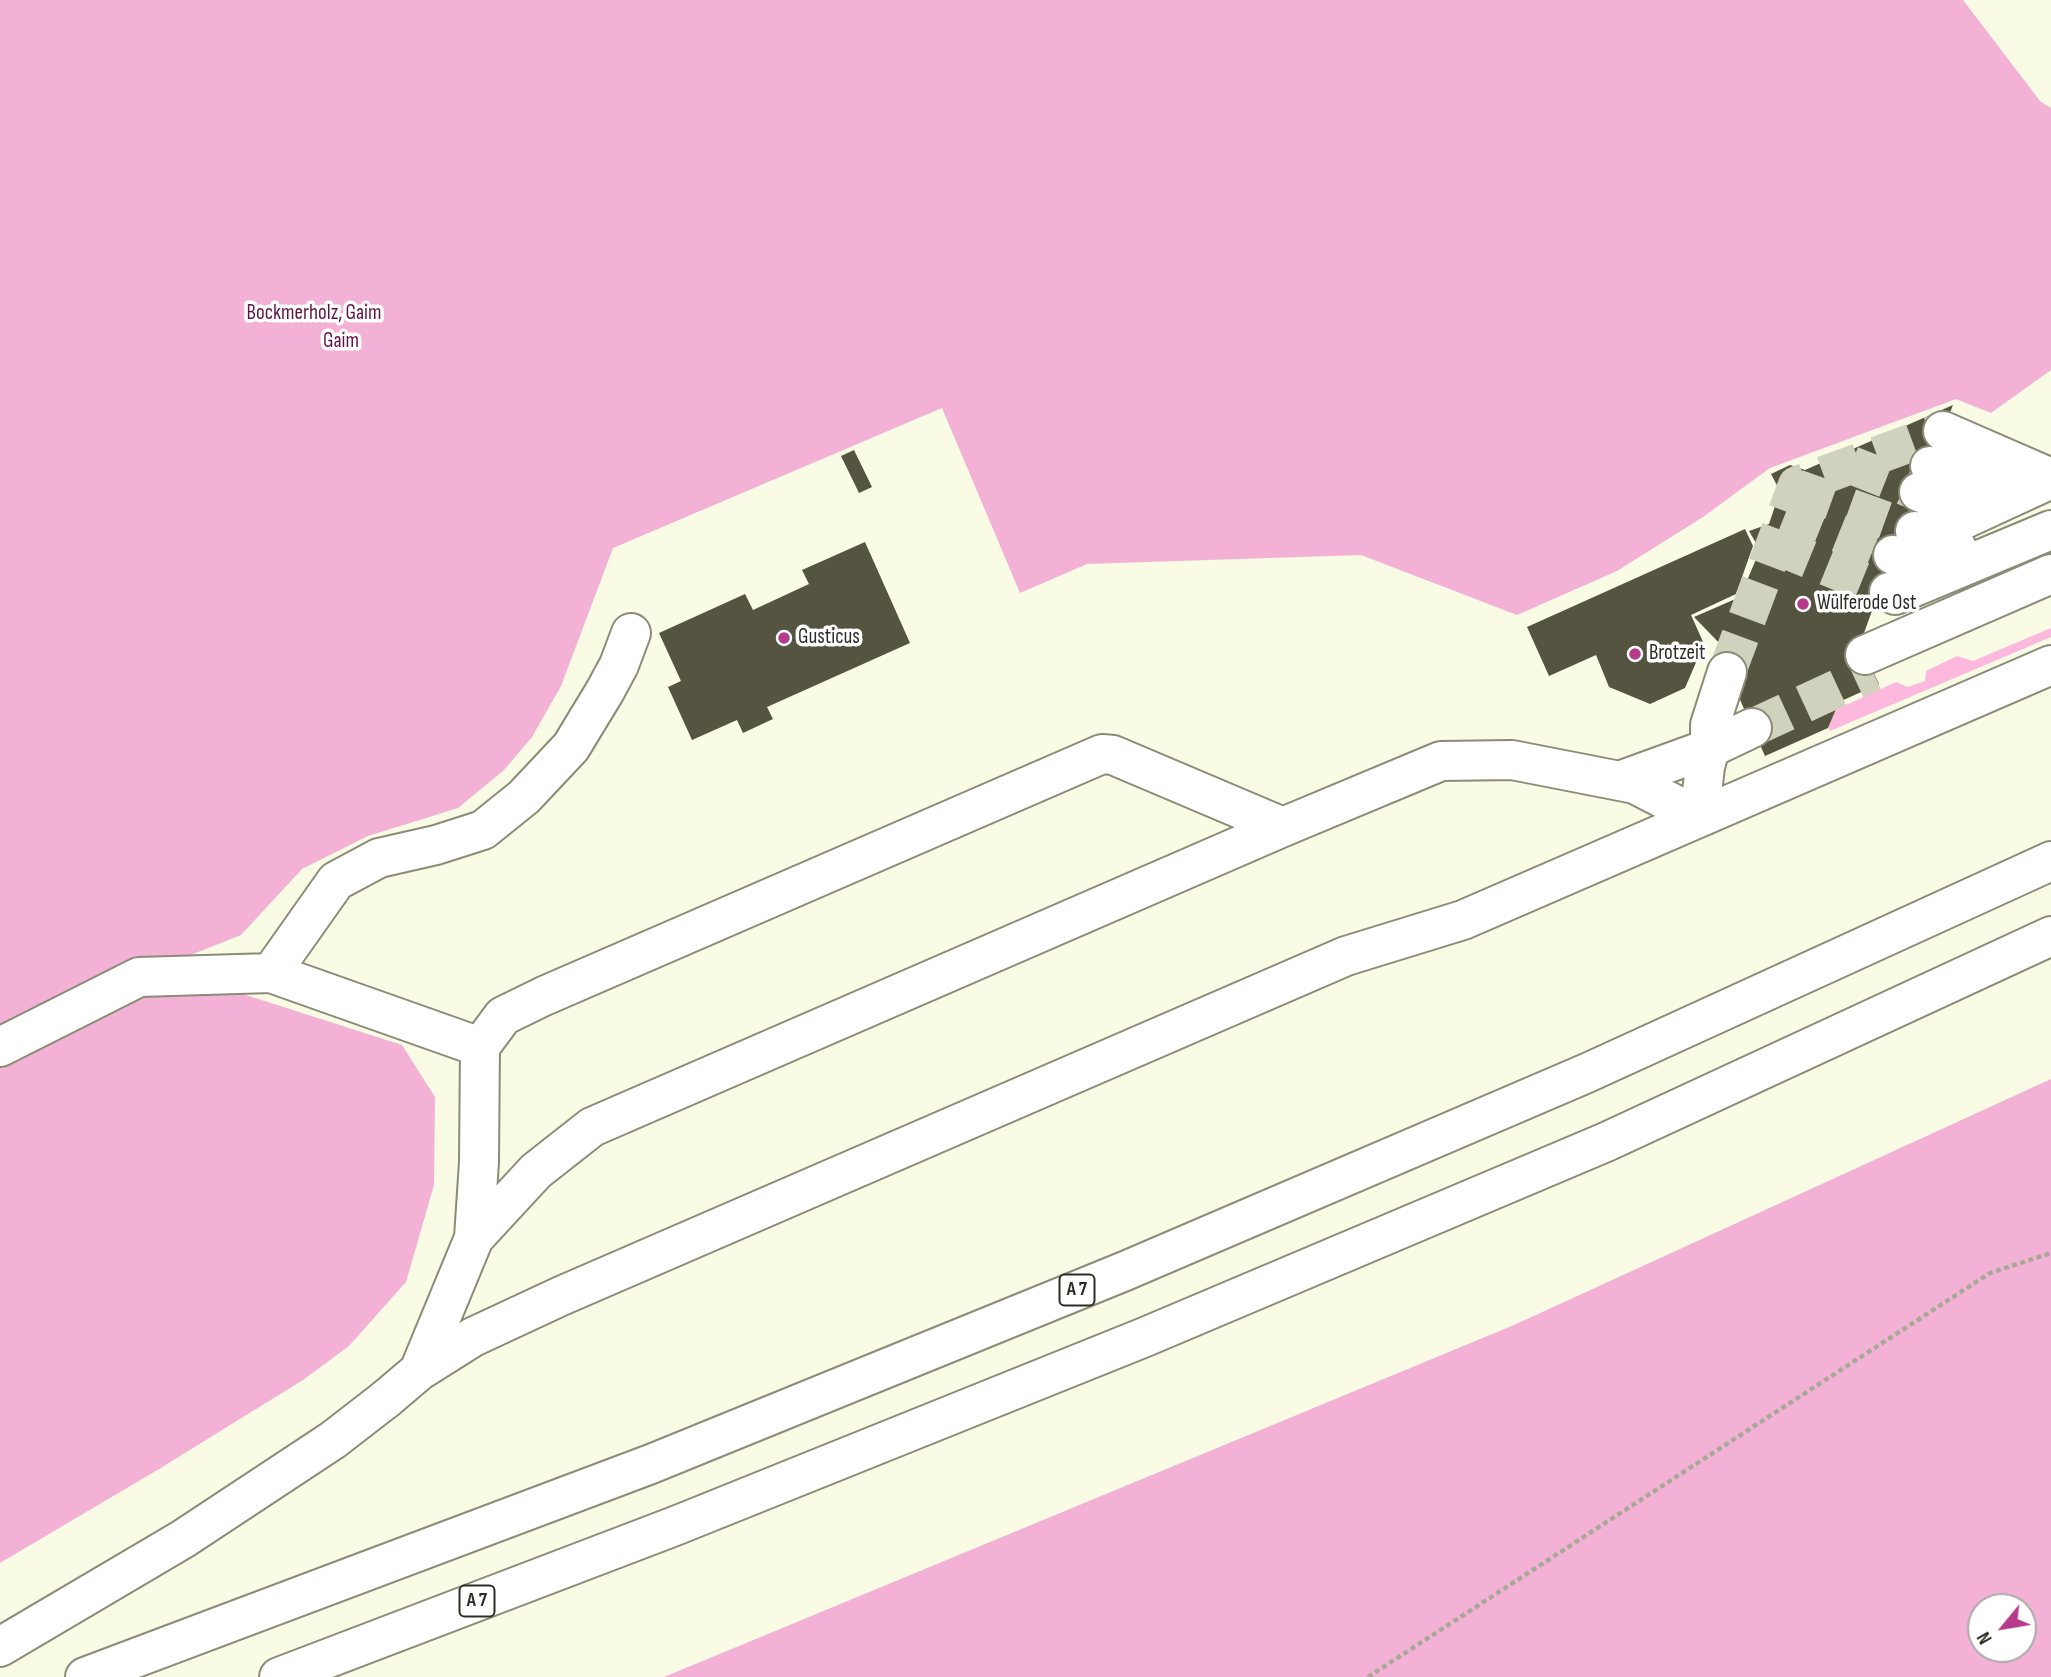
<!DOCTYPE html>
<html>
<head>
<meta charset="utf-8">
<style>
	body { margin:0 }
	#map { position:relative; width:2051px; height:1677px; overflow:hidden; background:#fafbe4; font-family:"Sofia Sans Condensed",sans-serif }
	canvas { display:block }
	.north { position:absolute; left:1967px; top:1593px; width:70px; height:70px; box-sizing:border-box; background:#fff; border:2px solid #ababa8; border-radius:50%; rotate:240deg; font-size:19px; font-weight:700; line-height:28px; text-align:center; color:#2d2d25 }
	.north::after { content:''; display:block; margin:auto; width:24px; height:32px; background:#b73a8a; clip-path:polygon(50% 0,100% 100%,50% 72%,0 100%) }
</style>
</head>
<body>
<div id="map">
<canvas width="2051" height="1677"></canvas>
<div class="north">N</div>
</div>
<script>
const g = document.querySelector('canvas').getContext('2d');
g.lineJoin = 'round';
function paint(path, color) {
  g.fillStyle = color;
  g.fill(path, 'evenodd');
}
function poly(rows) {
  const path = new Path2D();
  for (const r of rows) {
    path.moveTo(r[0], r[1]);
    for (let i = 2; i < r.length; i += 2) path.lineTo(r[i], r[i + 1]);
  }
  return path;
}
function stroke(path, color, width, dash) {
  g.strokeStyle = color;
  g.lineWidth = width;
  g.lineCap = dash ? 'butt' : 'round';
  g.setLineDash(dash || []);
  g.stroke(path);
}
function label(font, color, halo, rows, align = 'center') {
  g.font = font + ' "Sofia Sans Condensed",sans-serif';
  g.lineWidth = 7;
  g.setLineDash([]);
  g.textBaseline = 'middle';
  g.strokeStyle = halo;
  g.fillStyle = color;
  for (const [text, x, y, turn = 0] of rows) {
    g.save();
    g.translate(x, y);
    g.rotate((+turn || 0) * Math.PI / 180);
    g.textAlign = isNaN(turn) ? turn : align;
    if (halo) g.strokeText(text, 0, 0);
    g.fillText(text, 0, 0);
    g.restore();
  }
}
const green = poly([
	[2051,628,2051,637,1830,731,1828,728,1835,710,1896,682,1908,687,1925,681,1926,671,1957,656,1973,661]
]);
const forest = poly([
	[0,0,1963,0,2040,101,2051,108,2051,370,1991,413,1956,399,1770,468,1703,517,1617,571,1517,615,1361,555,1087,564,1020,593,942,408,613,548,561,686,532,737,504,770,458,808,368,836,302,869,241,935,173,962,221,987,402,1045,435,1097,434,1185,406,1282,349,1346,303,1380,159,1469,0,1563],
	[2051,1079,2051,1677,664,1677,1514,1325],
	[2023,1607,2023,1649,1981,1649,1981,1607]
]);
const building = poly([
	[1953,405,1912,509,1920,530,1898,588,1877,597,1860,644,1879,684,1839,702,1828,728,1765,756,1721,657,1723,647,1694,617,1740,597,1760,550,1749,531,1769,524,1780,491,1771,474,1790,465,1805,470],
	[854,450,872,487,859,493,841,456],
	[1745,529,1753,546,1736,594,1691,615,1704,644,1685,688,1650,704,1609,687,1596,655,1549,676,1527,627],
	[865,542,910,643,767,707,773,719,743,733,737,720,692,740,668,687,681,681,659,633,745,594,753,610,809,584,802,570]
]);
const minorTunnel = poly([
	[1851,465,1919,492],
	[1796,488,1915,531],
	[1786,512,1893,555],
	[1774,545,1889,592],
	[1727,672,1797,485,1943,431],
	[1752,728,1873,672]
]);
const path = poly([
	[1368,1677,1990,1273,2051,1253]
]);
const minor = poly([
	[1943,431,2051,478],
	[1930,466,1951,470,1994,453],
	[1919,492,1945,502,1990,484],
	[1915,531,1932,534,2051,479],
	[1893,555,1920,564,1957,548],
	[1889,592,1895,595,2051,530],
	[1865,655,2051,574],
	[1619,781,1710,748,1752,728],
	[1699,817,1705,767,1710,748,1710,725,1727,672],
	[271,973,336,881,379,858,436,845,483,830,524,797,571,747,605,691,619,665,631,633],
	[0,1047,139,977,271,973,480,1047],
	[474,1238,536,1171,592,1127,1283,827,1441,761,1512,760,1635,784,1699,817],
	[419,1371,474,1238,479,1162,480,1047,503,1016,544,996,1102,754,1113,755,1283,827],
	[386,1399,419,1371,473,1337,561,1296,1346,956,1463,920,2051,665]
]);
const highway = poly([
	[0,1647,183,1539,333,1440,386,1399],
	[85,1677,651,1464,1125,1271,1587,1073,2051,861],
	[279,1677,675,1526,1145,1337,1606,1142,2051,936]
]);
const markers = [
	[1803,604,7,"#b73a8a"],
	[784,638,7,"#b73a8a"],
	[1635,654,7,"#b73a8a"]
];
const shields = [
	[1077,1290,35],
	[477,1601,35]
];
const shieldNames = [
	["A 7",1077,1290],
	["A 7",477,1601]
];
const parkNames = [
	["Bockmerholz, Gaim",314,314],
	["Gaim",341,342]
];
const poiNames = [
	["Wülferode Ost",1817,604],
	["Gusticus",798,638],
	["Brotzeit",1649,654]
];
paint(green, '#fcb9dd');
paint(forest, '#f4b1d6');
paint(building, '#545441');
stroke(minorTunnel, '#d1d2be', 38, [38, 19]);
stroke(minor, '#8b8c78', 42);
stroke(highway, '#8b8c78', 42);
stroke(path, '#a8a897', 4.5, [5, 3.5]);
stroke(minor, '#fff', 38);
stroke(highway, '#fff', 38);
for (const [x, y, r, color] of markers) {
  const dot = new Path2D();
  dot.arc(x, y, r, 0, 2 * Math.PI);
  g.fillStyle = color;
  g.fill(dot);
  stroke(dot, '#fff', 2.5);
}
for (const [x, y, w] of shields) {
  const box = new Path2D();
  box.roundRect(x - w / 2, y - 15.5, w, 31, 5);
  g.fillStyle = '#fff';
  g.fill(box);
  stroke(box, '#2d2d25', 2);
}
label('bold 19px', '#2d2d25', null, shieldNames);
label('21px', '#5f1445', '#fff', parkNames);
label('21px', '#2d2d25', '#fff', poiNames, 'left');
</script>
</body>
</html>
